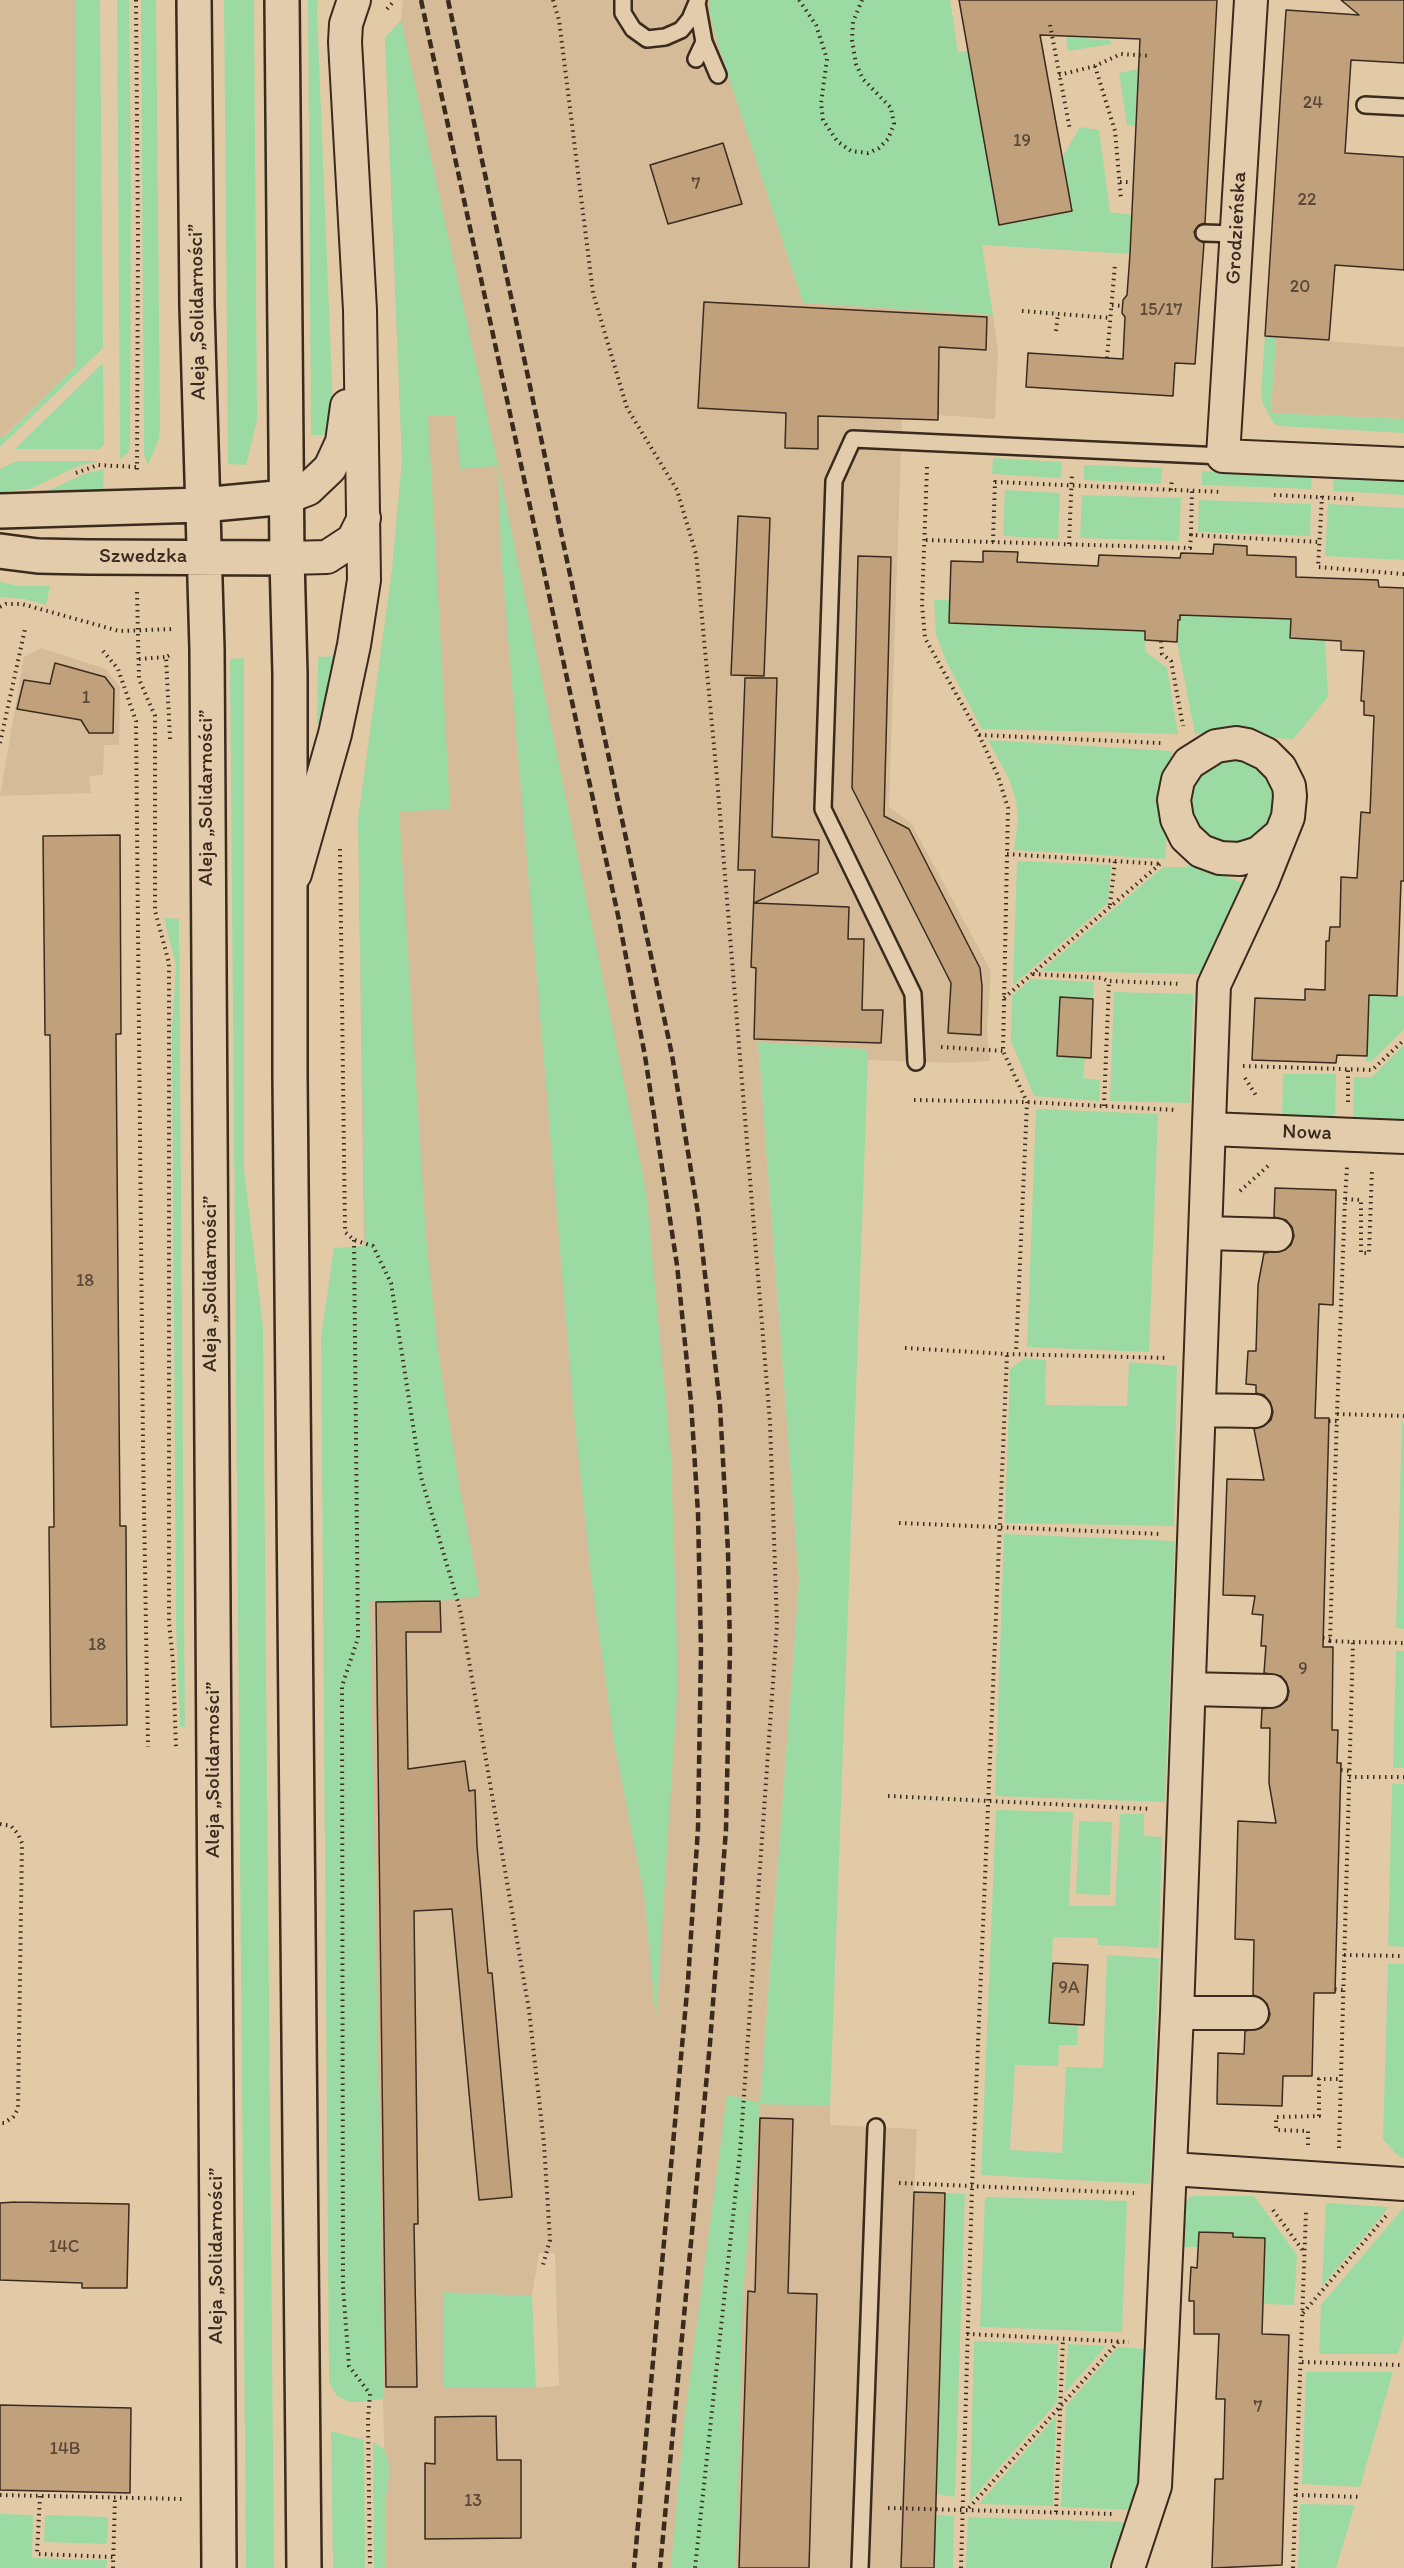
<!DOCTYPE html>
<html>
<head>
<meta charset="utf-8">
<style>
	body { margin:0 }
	canvas { display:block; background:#e3caa7 }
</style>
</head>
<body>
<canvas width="1404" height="2568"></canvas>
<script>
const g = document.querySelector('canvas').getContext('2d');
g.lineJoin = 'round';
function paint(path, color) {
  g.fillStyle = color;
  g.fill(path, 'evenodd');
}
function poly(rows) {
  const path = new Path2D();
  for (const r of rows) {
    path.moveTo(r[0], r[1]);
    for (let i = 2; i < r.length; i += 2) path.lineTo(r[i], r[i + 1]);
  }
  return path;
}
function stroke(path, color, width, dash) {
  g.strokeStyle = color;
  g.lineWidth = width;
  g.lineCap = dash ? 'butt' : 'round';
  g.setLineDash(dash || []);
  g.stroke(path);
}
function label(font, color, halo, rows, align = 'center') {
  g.font = font + ' Itim,sans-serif';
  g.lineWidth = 5;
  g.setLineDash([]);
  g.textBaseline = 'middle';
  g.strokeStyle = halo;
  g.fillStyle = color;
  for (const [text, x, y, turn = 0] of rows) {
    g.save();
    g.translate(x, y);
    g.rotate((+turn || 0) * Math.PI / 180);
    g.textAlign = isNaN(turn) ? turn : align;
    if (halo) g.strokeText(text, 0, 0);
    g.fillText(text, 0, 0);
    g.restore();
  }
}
const built = poly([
	[0,0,76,0,75,367,3,437,0,437],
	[403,0,710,0,710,13,718,44,803,303,993,315,998,351,995,419,938,415,902,418,889,807,911,823,991,971,987,1031,990,1061,955,1063,868,1060,865,1049,758,1042,799,1581,760,2103,830,2106,830,2125,917,2129,914,2192,945,2193,933,2568,386,2568,386,2496,390,2469,384,2449,370,1678,358,820,392,570,402,460,385,38,401,20],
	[539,2253,555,2253,559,2386,536,2388,443,2387,443,2292,532,2296],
	[1276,337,1404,347,1404,419,1271,413],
	[41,648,106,669,120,687,119,745,104,745,103,775,89,776,91,793,0,796,24,657]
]);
const green = poly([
	[76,0,100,0,103,348,0,447,0,437,4,437,75,367],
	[117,0,129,0,131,190,130,445,128,453,120,459],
	[141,0,156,0,160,425,159,439,148,465,144,455],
	[224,0,254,0,257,420,246,465,228,464],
	[308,0,318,0,317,12,333,408,330,435,311,435],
	[710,0,950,0,958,52,968,51,999,225,1072,211,1063,156,1080,127,1099,130,1110,212,1132,215,1130,254,982,245,993,315,803,303,718,44,710,13],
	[401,20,498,465,646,1191,671,1456,678,1680,656,2020,644,1894,614,1742,591,1576,574,1415,501,555,498,466,460,469,455,415,428,415,450,809,399,812,426,1237,439,1359,460,1490,480,1596,440,1601,370,1602,384,2399,360,2402,349,2402,337,2396,329,2383,321,1337,334,1248,365,1246,358,820,392,570,402,460,385,38],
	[1066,37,1111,40,1111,44,1068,51],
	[1138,69,1135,126,1127,125,1119,73],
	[1265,336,1276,337,1271,413,1404,419,1404,433,1279,426,1274,424,1263,404,1261,391],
	[103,363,104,444,99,449,15,449],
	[993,458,1062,462,1061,478,992,474],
	[17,461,104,461,80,465,30,489,0,492,0,469],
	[1084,465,1162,468,1161,484,1084,480],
	[104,469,103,491,36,496,84,474],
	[1202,471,1312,476,1311,489,1202,485],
	[1334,477,1404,480,1404,495,1333,491],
	[1005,490,1060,493,1058,539,1003,536],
	[1082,495,1181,498,1179,541,1080,538],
	[1199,500,1311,504,1310,536,1198,532],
	[1328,504,1404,508,1404,560,1325,556],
	[0,582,20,586,50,586,46,605,25,599,0,597],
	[934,600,950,600,949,623,1145,630,1145,651,1167,668,1178,734,982,729,947,663,936,635],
	[1180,615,1291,619,1291,638,1325,640,1328,697,1293,739,1195,734,1177,642],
	[338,656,324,724,317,724,318,657],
	[244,658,244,1169,263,1327,274,2568,246,2568,230,659],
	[988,740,1172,751,1165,859,1014,850,1018,819,1016,801,1010,781],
	[1242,758,1263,772,1270,782,1274,807,1271,819,1264,830,1244,845,1218,845,1189,821,1189,783,1217,759],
	[1017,861,1111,865,1108,903,1013,985],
	[1196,863,1242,883,1201,974,1041,971,1163,867,1185,867],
	[164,918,179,919,185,1727,180,1727,176,1624,172,1030,176,965],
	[1031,979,1094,982,1093,999,1060,997,1057,1056,1085,1058,1083,1078,1100,1080,1099,1101,1034,1096,1011,1041,1012,996],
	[1114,992,1193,994,1190,1103,1110,1101],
	[1370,995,1404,996,1404,1029,1372,1061,1366,1062],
	[758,1042,866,1049,868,1060,830,2106,760,2104,743,2292,736,2568,671,2568,684,2422,727,2095,760,2103,799,1581],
	[1404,1045,1404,1120,1356,1119,1353,1115,1354,1077,1372,1077],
	[1283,1074,1336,1074,1335,1120,1282,1119],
	[1036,1109,1158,1114,1149,1352,1027,1347],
	[1025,1358,1046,1360,1045,1405,1127,1406,1129,1362,1177,1366,1174,1526,1005,1523,1010,1369],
	[1402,1422,1404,1422,1404,1629,1396,1628],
	[1004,1534,1175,1541,1165,1802,995,1796],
	[1396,1651,1404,1651,1404,1768,1393,1768],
	[1392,1784,1404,1784,1404,1947,1388,1946],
	[996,1810,1073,1812,1069,1906,1115,1906,1120,1814,1144,1814,1144,1836,1162,1837,1159,1948,1098,1945,1098,1938,1053,1937,1049,2022,1078,2025,1077,2045,1059,2045,1058,2066,1015,2065,1010,2150,1062,2153,1066,2067,1103,2068,1107,1955,1159,1958,1150,2184,981,2175],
	[1079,1821,1112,1822,1110,1895,1076,1894],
	[1388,1964,1404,1964,1404,2159,1396,2154,1383,2139],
	[945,2193,965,2194,955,2497,935,2494],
	[1191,2196,1254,2196,1297,2255,1294,2305,1263,2304,1265,2238,1233,2237,1233,2233,1199,2232,1198,2247,1179,2247,1181,2207],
	[985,2197,1127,2201,1122,2332,980,2327],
	[1326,2203,1389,2207,1322,2286],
	[1404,2207,1404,2334,1398,2354,1319,2354,1321,2305],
	[443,2292,532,2296,536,2388,443,2387],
	[974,2341,1058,2344,1057,2402,970,2501],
	[1068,2344,1106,2346,1065,2393],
	[1118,2347,1145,2349,1138,2485,1131,2510,1061,2507,1066,2406],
	[1306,2372,1393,2372,1360,2487,1302,2484],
	[1056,2416,1053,2506,979,2504],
	[331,2431,364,2440,365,2568,333,2568],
	[373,2442,384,2449,390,2469,386,2496,386,2568,374,2568],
	[1300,2504,1355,2505,1336,2568,1298,2568],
	[0,2514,33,2515,32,2558,107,2560,106,2568,0,2568],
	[45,2515,108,2517,107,2544,44,2542],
	[935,2515,954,2516,953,2568,933,2568],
	[968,2517,1125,2522,1108,2568,966,2568]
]);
const building = poly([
	[959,0,1217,0,1205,223,1199,225,1194,232,1196,238,1204,243,1195,364,1175,363,1173,396,1026,387,1028,353,1123,359,1125,317,1122,313,1123,300,1127,295,1130,254,1140,39,1040,35,1072,211,999,225,959,0],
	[1341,0,1404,0,1404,63,1351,60,1345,153,1404,157,1404,270,1335,265,1329,340,1265,336,1286,10,1359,15,1341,0],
	[723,143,742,204,668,224,650,165,723,143],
	[704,302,987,317,986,350,939,347,938,420,818,416,818,449,785,448,786,413,698,408,704,302],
	[738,516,770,518,764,676,731,675,738,516],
	[1214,544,1247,546,1247,555,1296,557,1296,577,1378,580,1379,587,1404,588,1404,881,1401,881,1397,996,1369,995,1367,1056,1337,1055,1336,1063,1252,1060,1255,998,1305,1000,1305,989,1325,990,1326,941,1329,941,1330,927,1340,927,1341,877,1357,878,1361,812,1370,813,1374,716,1364,715,1364,701,1361,701,1364,651,1341,650,1341,641,1290,638,1291,619,1180,615,1180,620,1178,620,1177,642,1145,640,1145,631,949,623,951,561,983,562,983,551,1018,552,1017,562,1098,566,1099,555,1180,558,1181,553,1213,554,1214,544],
	[858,556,891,557,884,816,909,829,980,968,982,986,981,1035,948,1033,951,983,852,788,858,556],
	[55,663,105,677,114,689,113,733,89,733,81,720,17,709,24,680,50,684,55,663],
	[745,678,777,678,772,837,819,840,818,873,754,903,849,907,848,939,864,939,862,1010,883,1010,881,1043,754,1039,756,968,751,967,755,870,738,870,745,678],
	[120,835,121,1034,116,1034,120,1526,126,1526,127,1725,51,1727,49,1527,54,1527,50,1035,45,1035,43,836,120,835],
	[1060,997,1093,999,1091,1058,1057,1056,1060,997],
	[1275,1188,1336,1190,1333,1305,1319,1304,1315,1418,1329,1418,1323,1647,1333,1647,1332,1730,1338,1730,1337,1763,1341,1763,1335,1993,1314,1993,1312,2076,1283,2076,1282,2106,1217,2104,1218,2053,1244,2054,1245,2031,1261,2028,1268,2021,1270,2014,1267,2004,1261,1998,1253,1995,1254,1940,1235,1939,1238,1821,1276,1823,1269,1783,1270,1728,1261,1728,1262,1709,1280,1706,1287,1700,1289,1691,1286,1682,1281,1676,1264,1673,1266,1646,1261,1646,1263,1615,1252,1614,1255,1596,1223,1595,1227,1479,1264,1480,1254,1429,1264,1426,1271,1420,1273,1412,1270,1402,1264,1395,1256,1393,1256,1385,1246,1384,1248,1351,1256,1351,1258,1285,1264,1253,1285,1250,1291,1245,1294,1236,1292,1227,1286,1220,1274,1217,1275,1188],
	[440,1601,441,1632,406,1632,408,1769,465,1761,469,1791,475,1790,477,1846,488,1973,492,1973,512,2197,479,2200,452,1909,414,1911,418,2224,414,2224,417,2387,386,2387,376,1602,440,1601],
	[1053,1963,1088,1965,1084,2025,1049,2023,1053,1963],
	[760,2118,793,2119,788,2293,817,2294,809,2568,739,2568,748,2291,755,2292,760,2118],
	[914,2192,945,2193,934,2568,901,2568,914,2192],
	[15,2202,129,2204,127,2288,82,2288,82,2283,0,2280,0,2203,15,2202],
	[1199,2232,1233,2233,1233,2237,1265,2238,1262,2334,1289,2335,1282,2565,1212,2568,1215,2479,1223,2479,1225,2399,1216,2399,1219,2334,1194,2334,1194,2301,1189,2301,1191,2267,1197,2268,1199,2232],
	[0,2405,131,2408,130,2493,0,2490,0,2405],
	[496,2416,497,2460,521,2460,521,2538,425,2539,425,2463,435,2464,435,2417,496,2416]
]);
const path = poly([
	[136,0,138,239,137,474],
	[553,0,559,20,593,293,627,408,677,490,696,554,717,778,770,1422,777,1625,740,2152,695,2568],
	[799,0,816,25,827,59,821,103,823,120,837,141,851,151,868,153,879,148,888,139,894,124,891,108,863,79,856,64,852,40,853,22,862,0],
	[387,9,395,0],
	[1050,25,1070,130],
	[1095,66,1115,131,1121,199],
	[1059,75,1095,66,1121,54,1151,56],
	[1120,182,1132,182],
	[1112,305,1123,306],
	[1022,311,1111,318],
	[1056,331,1058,314],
	[1107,358,1115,264],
	[927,467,922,604,925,638,979,735,998,776,1008,808,1003,1051,1027,1102,1016,1353],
	[76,473,98,465,136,467],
	[1171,490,1172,479],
	[1274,495,1354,499],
	[1322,496,1318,567,1404,574],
	[1191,535,1192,491],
	[926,540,1190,548,1191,535,1319,542],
	[993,542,995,482,1222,492],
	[1069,544,1072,473],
	[137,592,139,679,155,716,155,911,169,963,169,1622,173,1662,176,1747],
	[0,607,6,604,22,604,119,631,174,629],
	[1161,641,1162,654,1171,661,1183,726],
	[103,651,118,669,136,721,143,1446,148,1747],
	[139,659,166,657],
	[979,735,1161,743],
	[170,739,166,657,172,654],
	[0,743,25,629],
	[340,849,345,1232,354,1240,373,1246,391,1283,421,1477,460,1609,529,2010,544,2144,550,2240,543,2265],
	[1007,854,1161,864],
	[1110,905,1115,861],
	[1033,974,1102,978,1108,981],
	[1004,998,1160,864],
	[941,1047,1003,1051],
	[1243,1066,1372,1070,1404,1040],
	[1245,1078,1257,1097],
	[914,1100,1027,1102,1176,1110],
	[1348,1102,1348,1070],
	[1104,1106,1109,981,1181,984],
	[1240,1191,1268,1166],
	[1345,1199,1347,1167],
	[354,1240,358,1638,342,1686,343,2287,349,2366,370,2394,368,2418,370,2568],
	[905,1348,1007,1354,1168,1358],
	[1337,1414,1404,1416],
	[1329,1421,1337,1421],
	[899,1523,1161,1534],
	[1323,1638,1330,1639],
	[1353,1642,1404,1643],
	[1341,1770,1349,1771],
	[1349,1777,1404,1777],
	[888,1796,1151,1809],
	[0,1824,11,1826,18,1834,22,1843,18,2109,13,2117,4,2123,0,2123],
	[1344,1955,1404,1956],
	[1335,1989,1344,1990],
	[1308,2145,1308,2131,1276,2130,1276,2117,1319,2116,1319,2079,1341,2079],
	[1339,2148,1353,1642,1330,1641,1337,1414,1345,1199,1361,1200,1361,1253,1369,1253,1372,1169],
	[899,2183,1134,2193],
	[1273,2210,1304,2252],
	[1303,2313,1386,2216],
	[967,2334,1129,2342],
	[1302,2362,1401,2365],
	[0,2495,183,2499],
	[1296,2495,1362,2497],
	[40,2496,37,2554,113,2557],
	[888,2508,1112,2514],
	[969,2508,1119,2341],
	[1056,2512,1063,2339],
	[113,2568,115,2498],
	[961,2568,972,2187,1007,1354],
	[1293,2568,1306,2212]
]);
const lane = poly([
	[623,0,623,13,633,29,647,39,665,37,681,30,690,19,698,0],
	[697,3,704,42,718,75],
	[696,59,704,42],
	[1365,105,1404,107],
	[1204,233,1236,234],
	[916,1062,913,994,823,809,834,481,853,439,1223,456],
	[860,2568,876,2127]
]);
const street = poly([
	[1251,0,1223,456,1404,464],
	[287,497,308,489,330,468,342,442,347,406],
	[287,558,327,557,353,540,364,518],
	[295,874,335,734,354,645,364,580,360,310,345,42,346,24,354,0],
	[1210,1129,1404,1137],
	[1206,1233,1276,1235],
	[1200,1410,1255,1411],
	[1189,1689,1271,1691],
	[1177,2013,1252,2013],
	[1171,2169,1404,2184],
	[1128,2568,1155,2486,1162,2343,1177,2013,1214,985,1262,882,1288,817,1290,796,1289,786,1280,768,1266,754,1247,745,1236,743,1216,746,1189,763,1178,780,1174,800,1177,819,1186,837,1201,851,1220,858,1240,859,1259,853,1280,835]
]);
const secondary = poly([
	[194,0,197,306,207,649,219,2568],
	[282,0,287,558,290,674,290,1076,304,2568],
	[0,511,202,505,287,497],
	[0,551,38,556,88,557,287,558]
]);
const rail = poly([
	[421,0,619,920,645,1056,677,1265,691,1402,698,1513,701,1649,698,1828,688,1981,634,2568],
	[448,0,672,1055,698,1213,720,1406,728,1551,730,1649,726,1829,710,2043,660,2568]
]);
const numberNames = [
	["24",1313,103],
	["19",1022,141],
	["7",696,184],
	["22",1307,200],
	["20",1300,287],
	["15/17",1161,310],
	["1",86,698],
	["18",85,1281],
	["18",97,1645],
	["9",1303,1669],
	["9A",1069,1988],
	["14C",64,2247],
	["7",1258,2407],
	["14B",65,2449],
	["13",473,2501]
];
const streetNames = [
	["Grodzieńska",1237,228,-87],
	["Aleja „Solidarności”",198,312,-91],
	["Szwedzka",143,557],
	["Aleja „Solidarności”",207,798,-90],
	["Nowa",1307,1133,2],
	["Aleja „Solidarności”",211,1284,-90],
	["Aleja „Solidarności”",214,1770,-90],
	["Aleja „Solidarności”",217,2256,-90]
];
paint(built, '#d5bb98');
paint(green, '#9cdaa3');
paint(building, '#c0a17c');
stroke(building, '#3b2a1e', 1.5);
stroke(lane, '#3b2a1e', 20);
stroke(street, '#3b2a1e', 36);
stroke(secondary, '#3b2a1e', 38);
stroke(path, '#3b2a1e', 4, [1.5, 4.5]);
stroke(lane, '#e2ccab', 15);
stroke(street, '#e2ccab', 32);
stroke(secondary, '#e2ccab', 33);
stroke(rail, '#3b2a1e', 4.5, [9, 4.5]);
label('18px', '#5c4836', null, numberNames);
label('21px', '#3b2a1e', '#e2ccab', streetNames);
</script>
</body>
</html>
